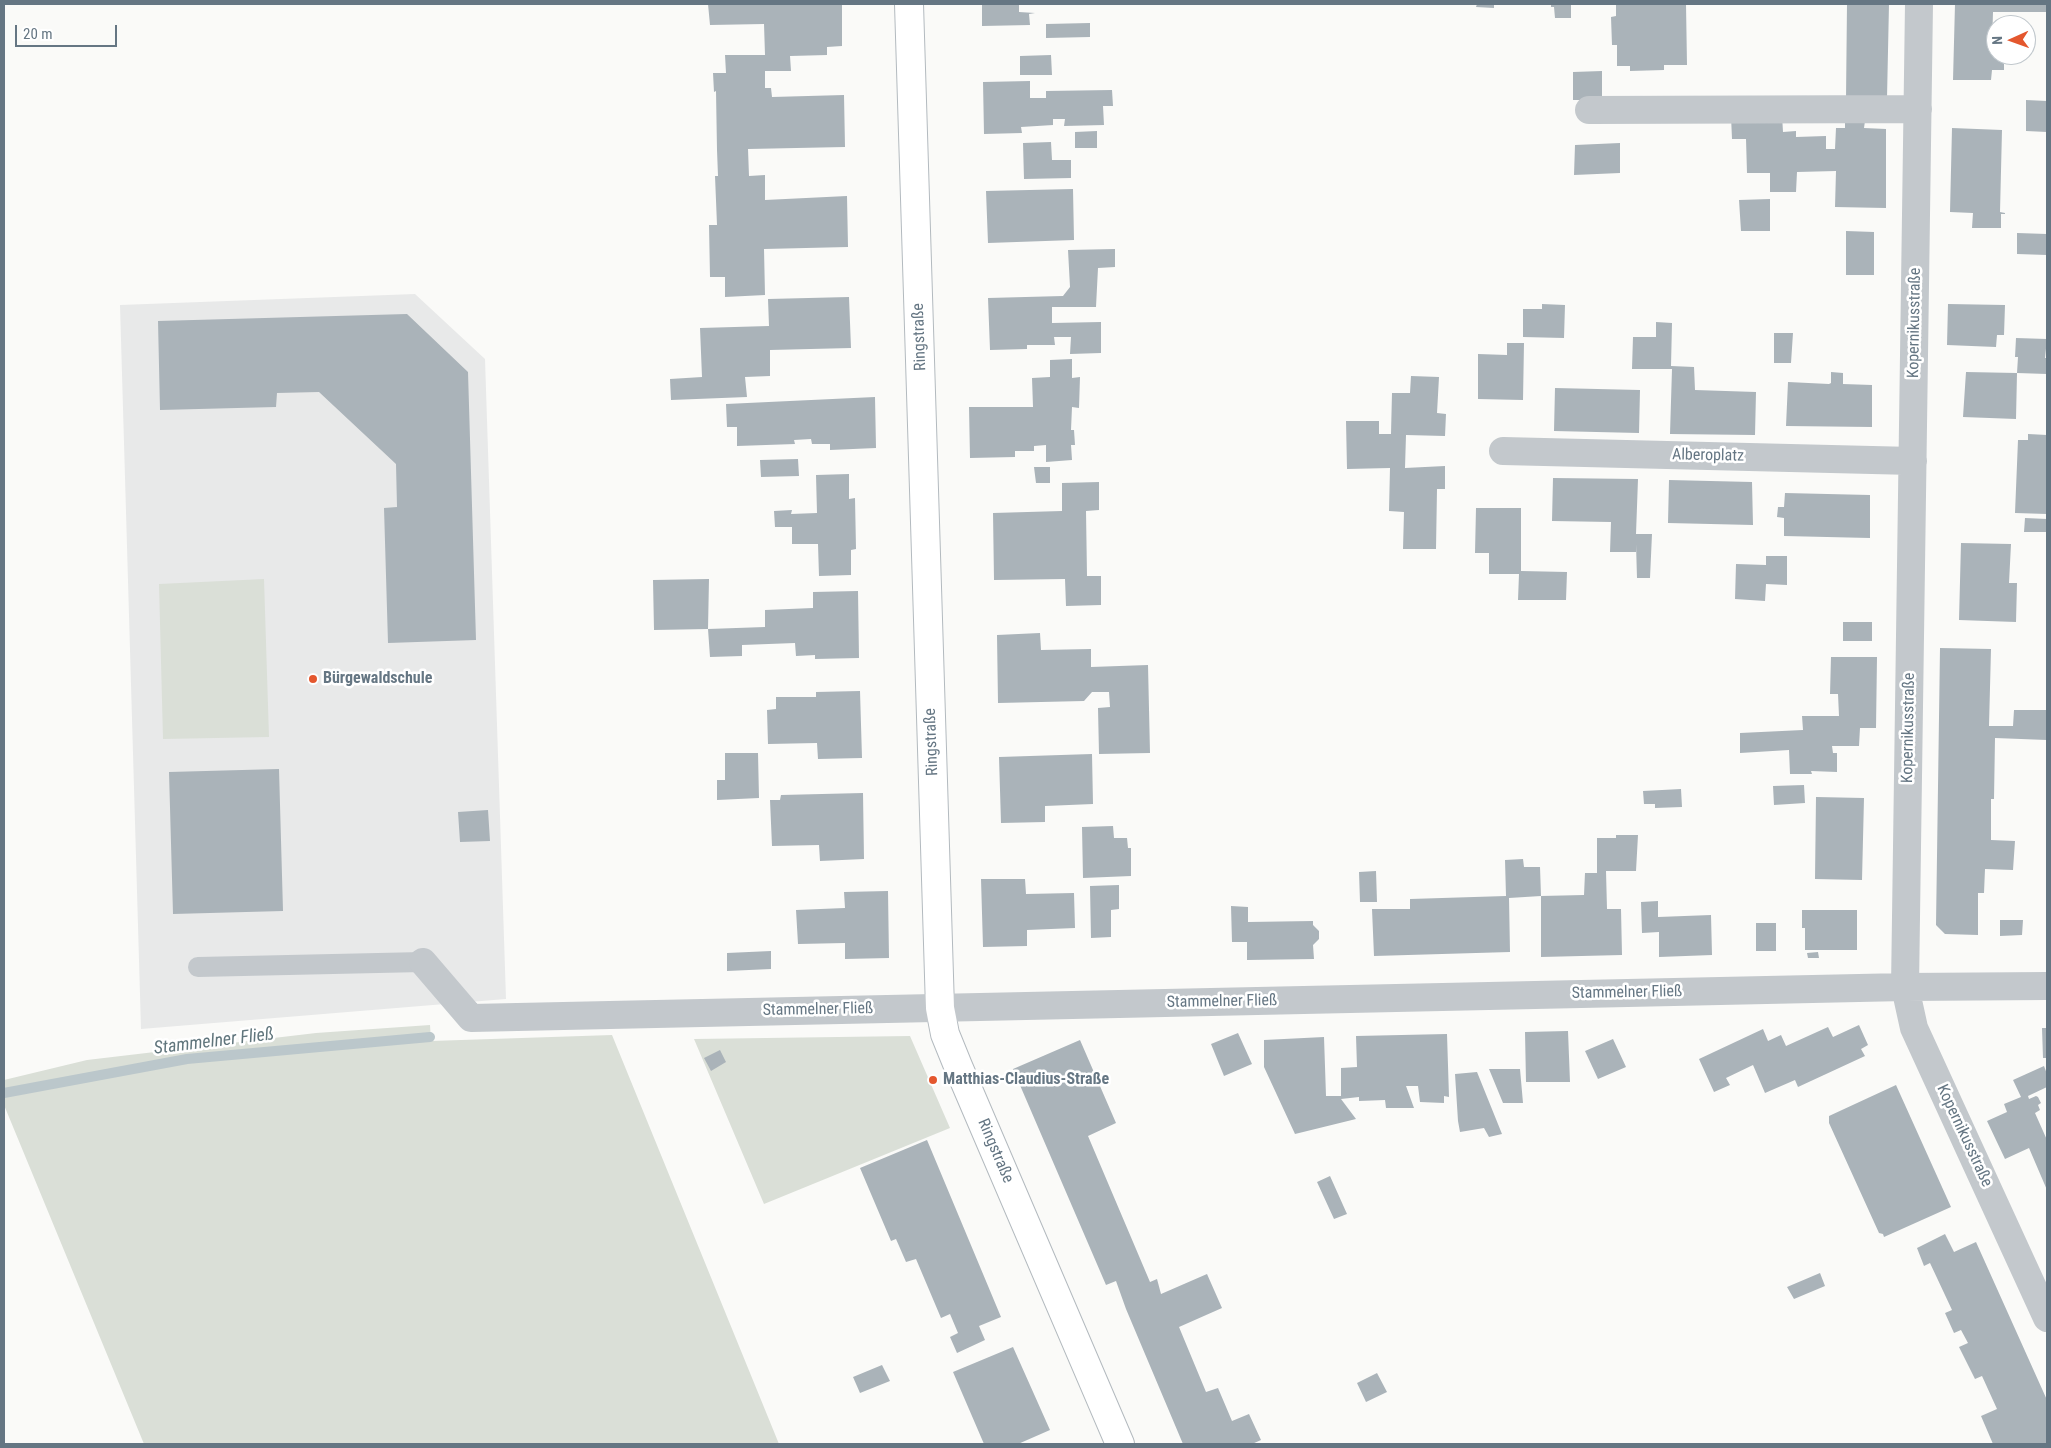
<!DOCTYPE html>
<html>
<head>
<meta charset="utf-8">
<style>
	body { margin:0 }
	#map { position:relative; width:2051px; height:1448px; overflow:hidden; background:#fafaf8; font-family:"Roboto Condensed",sans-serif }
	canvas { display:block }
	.frame { position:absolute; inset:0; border:5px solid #657683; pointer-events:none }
	.north { position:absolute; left:1986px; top:15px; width:50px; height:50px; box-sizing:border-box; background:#fff; border:1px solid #c1c8cd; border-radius:50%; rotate:268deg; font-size:14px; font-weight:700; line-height:20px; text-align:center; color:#657683 }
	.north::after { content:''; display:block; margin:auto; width:18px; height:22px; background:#e4572e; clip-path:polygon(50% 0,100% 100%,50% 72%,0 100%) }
	.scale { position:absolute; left:15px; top:25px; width:102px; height:22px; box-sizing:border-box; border:2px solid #657683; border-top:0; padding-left:6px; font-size:15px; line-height:18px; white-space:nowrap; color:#657683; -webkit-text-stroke:4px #fff; paint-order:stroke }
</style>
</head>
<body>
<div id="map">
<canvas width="2051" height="1448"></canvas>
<div class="frame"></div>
<div class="north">N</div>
<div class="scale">20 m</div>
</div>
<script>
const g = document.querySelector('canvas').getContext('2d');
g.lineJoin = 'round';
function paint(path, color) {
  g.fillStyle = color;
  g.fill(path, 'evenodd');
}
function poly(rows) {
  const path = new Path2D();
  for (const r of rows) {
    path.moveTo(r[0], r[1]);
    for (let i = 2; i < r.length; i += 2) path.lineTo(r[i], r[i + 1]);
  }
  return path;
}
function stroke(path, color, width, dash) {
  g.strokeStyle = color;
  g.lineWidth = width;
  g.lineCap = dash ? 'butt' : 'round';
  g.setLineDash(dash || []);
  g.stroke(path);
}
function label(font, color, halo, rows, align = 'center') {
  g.font = font + ' "Roboto Condensed",sans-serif';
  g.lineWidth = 5;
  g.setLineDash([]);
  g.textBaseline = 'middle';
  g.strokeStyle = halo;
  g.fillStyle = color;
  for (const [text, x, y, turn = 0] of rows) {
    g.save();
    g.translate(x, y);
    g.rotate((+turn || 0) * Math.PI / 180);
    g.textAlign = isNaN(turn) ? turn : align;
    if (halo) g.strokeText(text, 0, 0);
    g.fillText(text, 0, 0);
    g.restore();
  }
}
const built = poly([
	[415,294,485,359,506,999,141,1029,120,305]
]);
const green = poly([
	[264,579,269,737,163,739,159,584],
	[430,1025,431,1041,612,1035,779,1444,144,1444,4,1105,4,1080,87,1060,316,1033],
	[910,1036,950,1128,764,1204,694,1039]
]);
const stream = poly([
	[4,1093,187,1059,430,1037]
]);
const building = poly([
	[708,4,842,4,842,46,827,47,827,55,790,56,791,71,765,71,765,88,771,88,772,97,844,95,845,147,748,149,749,176,765,175,765,200,847,196,848,247,764,249,765,295,725,297,725,277,710,277,709,225,717,225,715,176,718,176,717,150,716,91,714,92,713,73,726,73,725,55,765,55,764,24,710,25],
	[982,4,1019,4,1019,12,1035,13,1029,14,1030,25,982,26],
	[1477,4,1494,4,1494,8,1476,7],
	[1551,4,1571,4,1571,18,1555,18,1554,7,1551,7],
	[1616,4,1686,4,1687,65,1664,65,1664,70,1630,71,1630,66,1617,66,1617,45,1612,45,1611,17,1616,16],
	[1847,4,1889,4,1887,98,1846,99],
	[1955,4,2047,4,2047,12,1993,12,1992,46,1996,46,1996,55,2004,55,2004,70,1992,70,1991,80,1953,80],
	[1090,23,1090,37,1046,38,1046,24],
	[1051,55,1052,75,1020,75,1020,56],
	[1602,71,1602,100,1573,100,1573,72],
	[1030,81,1030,98,1046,98,1046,91,1112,90,1113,106,1103,106,1104,125,1064,126,1065,119,1053,119,1053,125,1021,127,1022,133,984,134,983,82],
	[2026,100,2047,101,2047,132,2026,131],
	[1782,115,1783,132,1796,131,1796,137,1826,136,1826,149,1835,149,1836,128,1845,128,1845,120,1865,121,1864,128,1886,129,1886,208,1835,207,1836,171,1797,172,1796,192,1770,192,1770,173,1747,173,1746,139,1732,139,1731,116],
	[1952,128,2002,130,2000,212,2005,213,2005,214,2001,214,2001,228,1972,228,1973,213,1950,212],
	[1097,131,1097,148,1075,148,1075,132],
	[1051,142,1052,160,1071,160,1071,178,1024,179,1023,143],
	[1620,143,1620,173,1574,175,1575,145],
	[1073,189,1074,240,988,243,986,191],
	[1770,199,1770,231,1741,231,1739,200],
	[1846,231,1874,232,1874,275,1846,275],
	[2017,233,2047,234,2047,255,2017,254],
	[1115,249,1115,267,1098,268,1096,307,1052,307,1052,323,1101,322,1101,353,1070,354,1071,337,1054,337,1055,345,1027,345,1027,349,990,350,988,298,1063,296,1070,287,1068,250],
	[849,297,851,348,770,350,770,376,745,377,747,397,671,400,670,379,702,377,700,328,769,326,768,299],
	[1542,304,1565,305,1564,338,1523,337,1523,309,1542,309],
	[1948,304,2005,305,2004,335,1997,335,1996,347,1947,345],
	[407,314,468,372,476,640,388,643,384,508,397,507,396,464,319,392,277,393,276,407,160,410,158,321],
	[1656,322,1672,323,1671,366,1694,367,1695,390,1756,392,1755,435,1670,434,1672,369,1632,369,1633,337,1656,337],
	[1774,333,1793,333,1791,363,1774,363],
	[2016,338,2047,339,2045,358,2047,358,2047,374,2017,373,2018,357,2015,357],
	[1507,343,1524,343,1523,400,1478,399,1478,354,1507,355],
	[1072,359,1072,378,1080,377,1079,408,1072,407,1071,430,1074,430,1075,445,1071,445,1072,460,1046,462,1046,445,1034,446,1034,451,1015,451,1015,457,970,458,969,407,1033,407,1032,378,1050,377,1050,360],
	[1831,372,1843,373,1843,384,1872,385,1872,427,1786,426,1788,382,1829,384,1831,383],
	[1966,372,2017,373,2016,419,1963,417],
	[1411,376,1439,377,1437,413,1446,414,1445,436,1406,435,1405,468,1445,466,1445,489,1437,489,1436,549,1403,549,1404,512,1389,511,1390,468,1347,469,1346,421,1379,421,1379,434,1391,434,1392,393,1410,393],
	[1555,388,1640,390,1639,433,1554,431],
	[875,397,876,448,830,450,830,444,812,444,811,439,794,440,795,444,737,446,737,427,727,427,726,404],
	[2028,434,2047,435,2047,514,2015,513,2018,440,2028,440],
	[798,459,799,476,761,477,760,460],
	[1034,467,1050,467,1050,483,1036,483],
	[849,474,849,499,855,498,856,549,851,550,851,575,819,576,818,544,792,544,792,527,775,527,774,511,792,510,791,514,817,513,816,475],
	[1553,478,1638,479,1636,534,1652,534,1650,578,1637,578,1636,544,1636,552,1610,552,1611,522,1552,521],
	[1669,480,1752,482,1753,525,1668,523],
	[1099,482,1099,510,1086,511,1087,576,1101,576,1101,605,1066,606,1065,579,994,580,993,513,1062,511,1062,483],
	[1785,493,1870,495,1870,538,1784,536,1784,518,1777,517,1778,507,1784,507],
	[1476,508,1521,508,1521,571,1567,572,1566,600,1518,600,1519,574,1489,574,1489,553,1475,553],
	[2025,518,2047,519,2047,532,2024,532],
	[1961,543,2011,544,2009,583,2017,583,2016,622,1959,620],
	[1766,556,1787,556,1787,585,1766,584,1765,601,1735,599,1736,564,1766,565],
	[709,579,708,629,765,627,765,610,813,608,813,592,858,591,859,658,815,659,815,655,796,656,795,643,742,645,742,656,710,657,708,629,654,630,653,580],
	[1843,622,1872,622,1872,641,1843,641],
	[1040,633,1041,650,1091,649,1091,667,1148,665,1150,753,1099,754,1098,708,1110,707,1109,692,1092,692,1084,701,998,703,997,635],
	[1940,648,1991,649,1989,726,2013,726,2014,710,2047,710,2047,740,1995,738,1994,799,1991,799,1991,840,2015,841,2013,870,1985,869,1984,893,1978,893,1978,935,1945,934,1936,925],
	[1831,657,1877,657,1876,728,1860,728,1859,746,1832,746,1833,753,1837,753,1837,772,1811,771,1812,774,1790,774,1789,750,1740,753,1740,733,1803,730,1802,716,1839,716,1838,694,1830,694],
	[860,691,862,758,818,759,817,743,768,744,767,710,776,709,776,697,816,697,816,692],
	[725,753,758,753,759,798,717,800,717,780,725,780],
	[1092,754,1093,804,1045,806,1045,822,1001,823,999,757],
	[279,769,283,911,173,914,169,772],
	[1804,785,1805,803,1774,805,1773,786],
	[1681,789,1682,807,1655,808,1655,804,1644,804,1643,791],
	[863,793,864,859,820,861,819,845,772,846,770,800,780,800,781,795],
	[1816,797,1864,798,1862,880,1815,879],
	[488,810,490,841,460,842,458,812],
	[1113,826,1114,838,1127,838,1128,848,1131,848,1131,876,1083,878,1082,827],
	[1616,835,1638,835,1636,871,1606,871,1607,909,1621,909,1622,955,1541,957,1541,896,1509,898,1510,952,1374,956,1372,909,1410,909,1410,899,1506,896,1505,860,1523,859,1524,867,1540,867,1541,896,1584,895,1585,873,1597,873,1597,838,1616,838],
	[1376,871,1377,902,1360,902,1359,872],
	[981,879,1025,879,1026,894,1074,893,1075,928,1027,930,1027,946,983,947],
	[1119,885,1119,909,1111,910,1111,937,1091,938,1090,886],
	[888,891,889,958,845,959,845,943,798,944,796,910,845,908,844,892],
	[1658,901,1658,917,1711,915,1712,955,1659,957,1659,932,1642,933,1641,902],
	[1231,906,1248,907,1248,922,1313,921,1313,925,1319,931,1319,939,1313,945,1314,959,1247,960,1247,942,1232,942],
	[1802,910,1857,910,1857,950,1805,950,1805,928,1802,928],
	[2000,920,2023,920,2022,935,2000,936],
	[1756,923,1776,923,1776,951,1756,951],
	[771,951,771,969,727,971,727,953],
	[1818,952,1819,958,1808,958,1807,953],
	[1859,1025,1868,1045,1861,1049,1865,1056,1798,1087,1795,1080,1765,1093,1753,1065,1726,1078,1730,1085,1714,1092,1699,1059,1763,1029,1768,1041,1781,1035,1786,1046,1828,1027,1833,1037],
	[2042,1028,2047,1028,2047,1058,2043,1058],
	[1568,1031,1570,1082,1526,1082,1525,1032],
	[1238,1033,1252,1064,1224,1076,1211,1044],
	[1447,1034,1449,1097,1444,1096,1444,1103,1420,1102,1418,1086,1406,1086,1414,1108,1386,1108,1385,1100,1359,1101,1359,1097,1341,1099,1356,1119,1295,1134,1264,1067,1264,1040,1324,1037,1326,1096,1341,1096,1341,1068,1357,1067,1356,1036],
	[1613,1039,1626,1067,1598,1079,1585,1051],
	[1080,1040,1116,1123,1088,1136,1150,1282,1157,1279,1161,1294,1207,1274,1222,1308,1179,1327,1206,1392,1218,1388,1232,1421,1249,1414,1261,1440,1252,1444,1183,1444,1126,1309,1116,1281,1106,1285,1013,1069],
	[720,1050,726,1062,711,1071,704,1058],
	[2044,1066,2047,1074,2047,1087,2028,1096,2029,1099,2036,1096,2038,1097,2041,1103,2038,1105,2040,1110,2035,1113,2047,1140,2047,1190,2029,1148,2005,1159,1987,1121,2007,1112,2004,1104,2021,1097,2013,1080],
	[1489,1069,1520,1069,1523,1103,1503,1103],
	[1477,1072,1502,1134,1489,1137,1484,1128,1460,1132,1458,1121,1455,1074],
	[1896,1085,1951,1207,1884,1237,1883,1234,1879,1233,1829,1123,1829,1116],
	[927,1140,1001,1317,979,1326,985,1340,957,1353,950,1337,958,1333,950,1314,941,1318,916,1259,906,1262,896,1239,891,1241,860,1168],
	[1330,1176,1347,1214,1334,1219,1317,1182],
	[1945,1234,1954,1252,1976,1242,2047,1400,2047,1444,1993,1444,1981,1416,1997,1409,1982,1376,1975,1379,1959,1347,1968,1343,1961,1330,1954,1333,1945,1313,1952,1310,1930,1263,1924,1266,1917,1248],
	[1820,1273,1825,1286,1794,1299,1787,1287],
	[1013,1347,1050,1430,1018,1444,984,1444,953,1372],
	[882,1365,890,1381,860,1393,853,1377],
	[1377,1373,1387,1392,1366,1402,1357,1383]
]);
const service = poly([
	[198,967,423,962]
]);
const minor = poly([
	[1919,4,1905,987,1914,1028,2047,1318],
	[1589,110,1918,109],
	[1503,451,1913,461],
	[423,962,471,1018,1905,987,2047,986]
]);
const secondary = poly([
	[909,4,940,1008,945,1034,958,1066,1120,1444]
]);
const markers = [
	[313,679,5,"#e4572e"],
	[933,1080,5,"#e4572e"]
];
const streetNames = [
	["Kopernikusstraße",1915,323,-89],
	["Ringstraße",920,337,-92],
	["Alberoplatz",1708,456,1],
	["Kopernikusstraße",1909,728,-89],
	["Ringstraße",932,742,-92],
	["Stammelner Fließ",1627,993,-1],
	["Stammelner Fließ",1222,1002,-1],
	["Stammelner Fließ",818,1010,-1],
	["Kopernikusstraße",1964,1136,65],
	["Ringstraße",995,1151,67]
];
const poiNames = [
	["Bürgewaldschule",323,679],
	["Matthias-Claudius-Straße",943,1080]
];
const waterNames = [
	["Stammelner Fließ",214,1042,-7]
];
paint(built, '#e8e9e9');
paint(green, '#dadfd7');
stroke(stream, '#bbc7cb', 10);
paint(building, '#aab3b9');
stroke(secondary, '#b3babf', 30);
stroke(service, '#c3c8cc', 20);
stroke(minor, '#c3c8cc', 28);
stroke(secondary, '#fff', 28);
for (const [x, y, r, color] of markers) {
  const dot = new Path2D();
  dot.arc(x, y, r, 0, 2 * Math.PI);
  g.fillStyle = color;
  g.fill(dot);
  stroke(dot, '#fff', 2);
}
label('16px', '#657683', '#fff', streetNames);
label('bold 16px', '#657683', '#fff', poiNames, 'left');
label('italic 18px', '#60757c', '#fff', waterNames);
</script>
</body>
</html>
